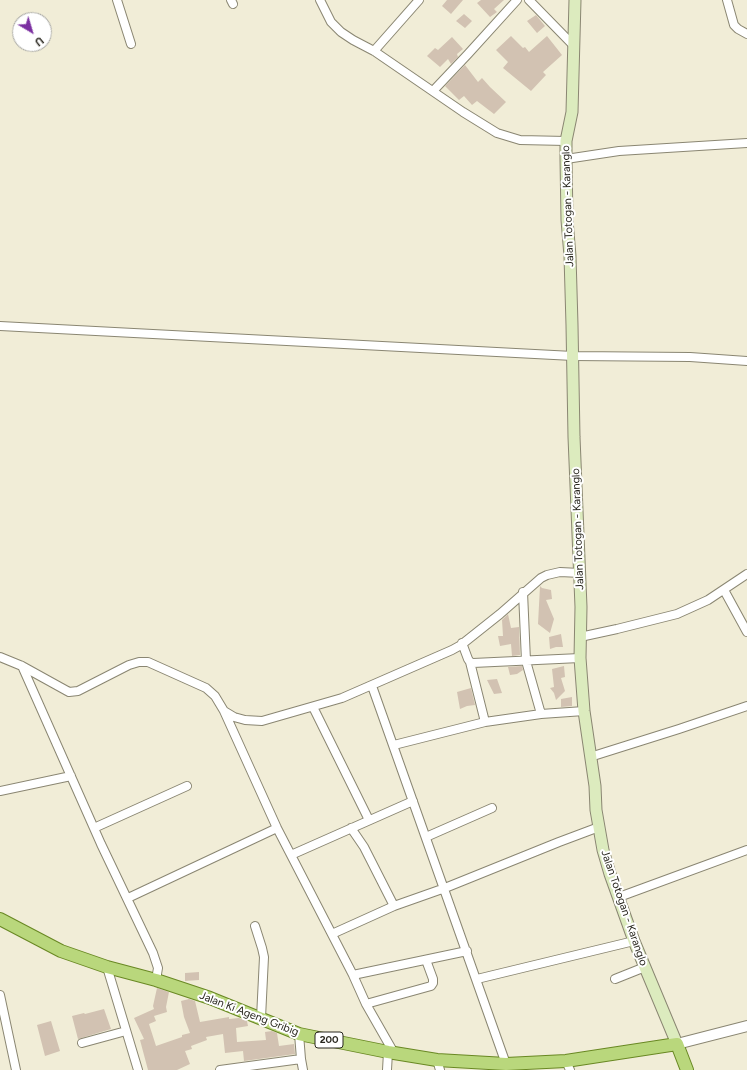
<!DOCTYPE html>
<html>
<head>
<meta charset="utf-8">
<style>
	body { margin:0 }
	#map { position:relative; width:747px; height:1070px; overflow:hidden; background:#f1edd7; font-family:Figtree,sans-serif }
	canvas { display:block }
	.north { position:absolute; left:12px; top:12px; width:40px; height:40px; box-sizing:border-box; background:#fff; border:1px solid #a9a9a5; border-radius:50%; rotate:142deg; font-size:11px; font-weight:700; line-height:16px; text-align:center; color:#29271f }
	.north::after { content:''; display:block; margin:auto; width:14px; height:18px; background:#7b2fa1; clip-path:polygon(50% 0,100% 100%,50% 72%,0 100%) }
</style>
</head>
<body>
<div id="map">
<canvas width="747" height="1070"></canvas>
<div class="north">U</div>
</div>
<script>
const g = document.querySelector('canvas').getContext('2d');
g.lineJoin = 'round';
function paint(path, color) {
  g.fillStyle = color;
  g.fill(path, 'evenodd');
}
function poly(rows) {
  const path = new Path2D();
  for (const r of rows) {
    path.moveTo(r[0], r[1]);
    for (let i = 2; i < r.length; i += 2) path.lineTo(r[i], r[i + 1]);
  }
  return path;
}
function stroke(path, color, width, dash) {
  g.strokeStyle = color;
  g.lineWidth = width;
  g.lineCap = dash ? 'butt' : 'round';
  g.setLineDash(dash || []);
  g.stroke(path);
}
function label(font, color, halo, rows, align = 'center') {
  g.font = font + ' Figtree,sans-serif';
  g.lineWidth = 4;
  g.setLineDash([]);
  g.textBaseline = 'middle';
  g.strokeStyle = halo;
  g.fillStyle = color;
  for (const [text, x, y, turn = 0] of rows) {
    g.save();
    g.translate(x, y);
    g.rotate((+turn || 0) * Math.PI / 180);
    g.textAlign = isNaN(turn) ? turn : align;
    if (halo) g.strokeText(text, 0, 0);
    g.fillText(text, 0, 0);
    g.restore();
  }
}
const building = poly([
	[447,0,463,0,451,14,442,6],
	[481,0,504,0,494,9,497,12,490,17,477,3],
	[464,14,472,21,465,28,456,21],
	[536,15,545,26,537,33,527,21],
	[511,36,523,48,525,47,529,52,547,36,562,55,543,72,546,75,531,91,503,68,508,62,496,50],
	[452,37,463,49,457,54,458,57,451,64,448,59,440,67,427,56,435,48,438,50],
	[465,65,478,82,482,78,490,87,506,102,494,114,477,101,472,105,464,96,459,100,445,86],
	[540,586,542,588,551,590,552,599,546,600,554,619,550,633,538,624],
	[508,614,511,628,519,627,520,655,512,656,511,644,500,646,498,636,503,636,502,620],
	[561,634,563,647,556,647,550,649,549,637],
	[522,666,523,670,517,674,510,675,508,667],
	[564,666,565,677,561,678,565,691,556,700,554,693,550,688,554,687,552,669],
	[497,679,502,693,494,694,487,680],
	[471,688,475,705,467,706,460,709,457,692],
	[572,697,572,706,561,707,561,699],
	[199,972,199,980,185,981,185,973],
	[157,988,169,992,166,1007,167,1012,154,1016,156,1021,149,1024,156,1046,182,1037,182,1035,190,1033,184,1017,181,1001,189,999,195,1001,200,1022,229,1017,229,1019,239,1018,247,1021,248,1026,236,1028,237,1042,266,1040,265,1032,272,1031,277,1033,279,1046,294,1044,295,1054,244,1061,243,1051,225,1053,223,1034,206,1037,207,1040,191,1046,192,1049,185,1051,190,1064,177,1070,148,1070,140,1040,144,1039,134,1018,154,1009,153,1006],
	[104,1009,111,1029,78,1039,72,1016,84,1013,85,1014],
	[51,1021,60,1051,45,1056,37,1025]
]);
const minor = poly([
	[117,0,131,44],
	[231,0,233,4],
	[320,0,331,22,341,32,353,40,374,51,463,112,497,133,520,140,566,141],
	[529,0,573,45],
	[727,0,734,25,738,29,747,34],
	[374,51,419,0],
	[433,91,468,54,517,0],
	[566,159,619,151,747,143],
	[0,326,573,356,690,357,747,361],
	[724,590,747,632],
	[523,592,526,661,541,714],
	[580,637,617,629,677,614,708,600,747,574],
	[462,643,468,659,470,662,473,663,580,658],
	[0,657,22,666,69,692,78,691,129,665,139,662,148,662,206,688,215,696,224,711,234,717,245,720,262,721,342,698,452,650,461,645,500,614,541,578,547,575,560,572,580,573],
	[470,662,485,722],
	[22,666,101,844,153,953,158,968,156,980],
	[372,686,506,1064],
	[313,707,369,820],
	[224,711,277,828,353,975,366,1004,394,1053],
	[394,745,485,722,541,714,584,711],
	[590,757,679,729,747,706],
	[0,791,71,776],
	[94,828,187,786],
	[351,828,364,847,394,906],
	[426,837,492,808],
	[291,855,413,801],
	[619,897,747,850],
	[128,898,277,828],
	[255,926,262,948,264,957,261,1018],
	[332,934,394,906,445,888,559,842,599,827],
	[107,967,138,1070],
	[353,975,467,951],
	[477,979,634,941],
	[615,979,645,967],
	[0,995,16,1070],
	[366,1004,431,986,433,983,433,979,426,960],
	[299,1034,301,1059,303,1070],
	[82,1043,126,1031],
	[437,1060,440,1070],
	[566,1061,570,1070],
	[220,1070,301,1059],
	[387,1070,388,1052]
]);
const tertiary = poly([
	[677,1044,747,1026]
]);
const secondary = poly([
	[575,0,572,112,566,141,566,159,567,220,570,256,572,325,574,437,581,607,580,658,584,711,595,786,596,810,603,850,610,874,634,941,677,1044]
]);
const primary = poly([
	[0,919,61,951,107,967,156,980,210,998,299,1034,388,1052,437,1060,506,1064,566,1061,677,1044,687,1070]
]);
const shields = [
	[329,1040,28]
];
const shieldNames = [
	["200",329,1040]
];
const streetNames = [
	["Jalan Totogan - Karanglo",568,206,-92],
	["Jalan Totogan - Karanglo",578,529,-92],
	["Jalan Totogan - Karanglo",624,908,71],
	["Jalan Ki Ageng Gribig",249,1014,21]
];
paint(building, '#d2c2b2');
stroke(minor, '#8a8672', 10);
stroke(tertiary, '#8a8672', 12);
stroke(secondary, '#8a8672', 13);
stroke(primary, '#698823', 14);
stroke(minor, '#fff', 8);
stroke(tertiary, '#fff', 10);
stroke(secondary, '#dcebbe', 11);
stroke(primary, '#b9d77c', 12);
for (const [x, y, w] of shields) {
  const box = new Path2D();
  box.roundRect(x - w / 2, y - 8, w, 16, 3);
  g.fillStyle = '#fff';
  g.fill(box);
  stroke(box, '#29271f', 1);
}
label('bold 10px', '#29271f', null, shieldNames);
label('11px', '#29271f', '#fff', streetNames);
</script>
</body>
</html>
